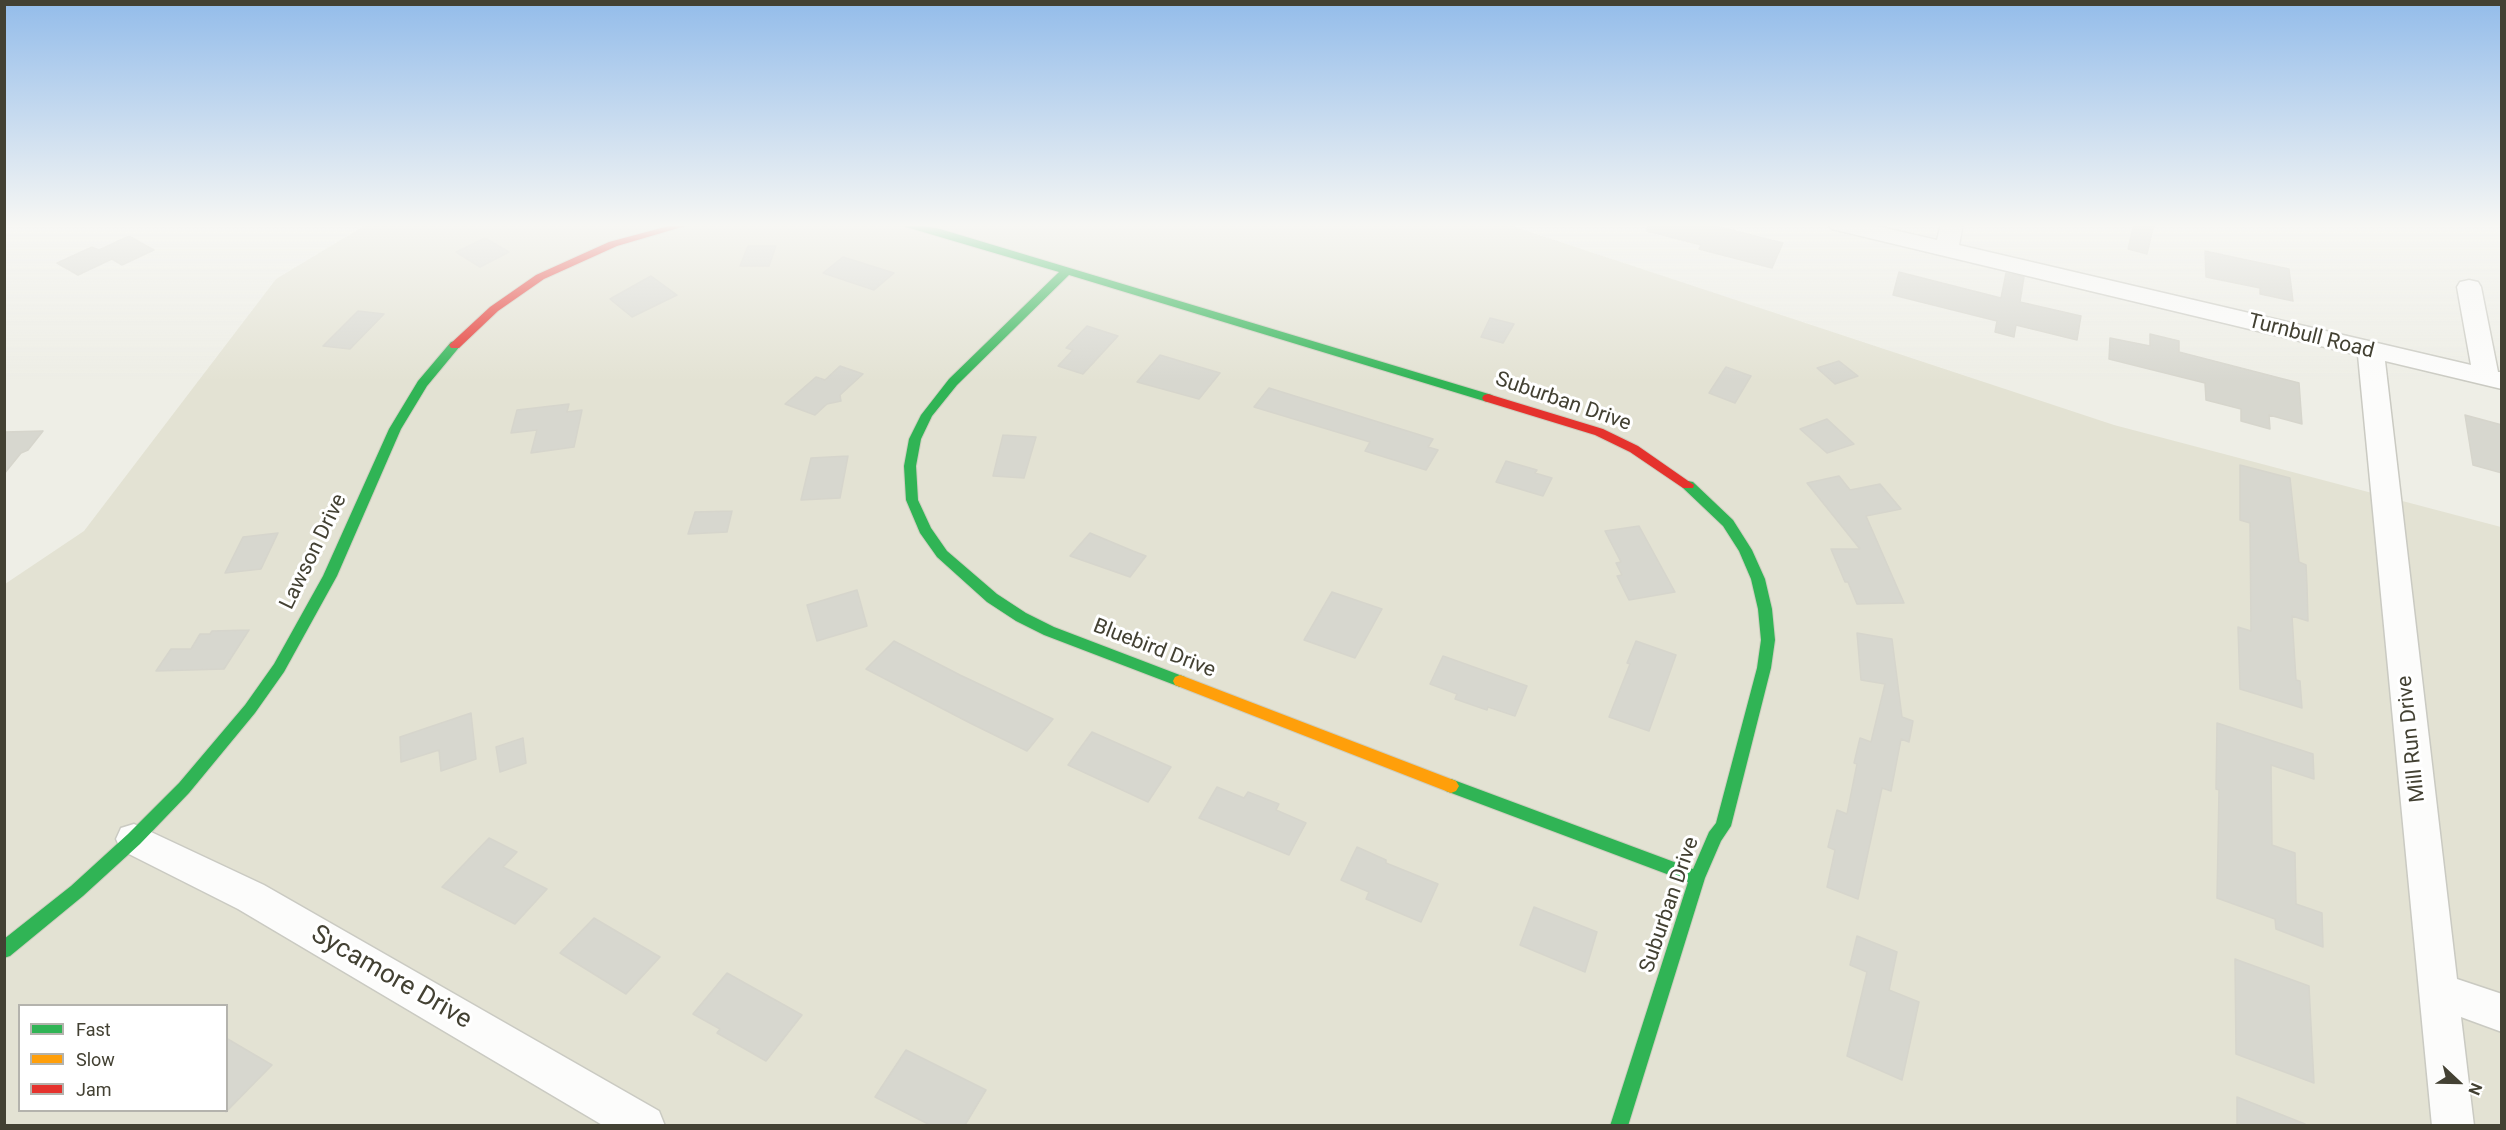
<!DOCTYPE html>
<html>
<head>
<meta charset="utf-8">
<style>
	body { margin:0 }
	#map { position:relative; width:2506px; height:1130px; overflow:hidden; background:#eeeee6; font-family:Roboto,sans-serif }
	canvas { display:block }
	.frame { position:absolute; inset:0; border:6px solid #434133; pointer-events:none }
	.legend { position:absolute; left:18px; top:1004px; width:210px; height:108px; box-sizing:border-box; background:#fff; border:2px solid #b4b3ad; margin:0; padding:8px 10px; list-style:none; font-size:18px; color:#434133 }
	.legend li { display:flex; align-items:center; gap:12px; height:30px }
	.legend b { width:30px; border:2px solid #b4b3ad }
	.north { position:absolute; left:2428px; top:1052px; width:60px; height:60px; -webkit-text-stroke:4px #fff; paint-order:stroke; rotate:112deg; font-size:16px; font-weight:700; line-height:24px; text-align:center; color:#434133 }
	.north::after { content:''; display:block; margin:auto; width:21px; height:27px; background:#434133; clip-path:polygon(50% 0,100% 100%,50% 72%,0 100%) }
</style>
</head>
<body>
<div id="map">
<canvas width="2506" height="1130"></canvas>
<div class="frame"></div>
<ul class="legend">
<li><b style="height:8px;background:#30b455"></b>Fast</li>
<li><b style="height:8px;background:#ff9f0a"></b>Slow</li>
<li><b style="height:8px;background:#e5322d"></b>Jam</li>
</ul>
<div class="north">N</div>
</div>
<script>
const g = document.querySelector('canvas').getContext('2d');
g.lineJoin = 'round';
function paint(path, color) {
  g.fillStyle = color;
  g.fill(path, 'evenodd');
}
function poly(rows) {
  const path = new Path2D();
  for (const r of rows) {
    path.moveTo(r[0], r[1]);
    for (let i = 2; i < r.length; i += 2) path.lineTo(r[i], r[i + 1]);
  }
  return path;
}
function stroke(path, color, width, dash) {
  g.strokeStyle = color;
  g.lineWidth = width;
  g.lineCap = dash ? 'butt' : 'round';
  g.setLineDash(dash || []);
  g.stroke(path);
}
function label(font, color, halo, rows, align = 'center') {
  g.font = font + ' Roboto,sans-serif';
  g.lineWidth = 6;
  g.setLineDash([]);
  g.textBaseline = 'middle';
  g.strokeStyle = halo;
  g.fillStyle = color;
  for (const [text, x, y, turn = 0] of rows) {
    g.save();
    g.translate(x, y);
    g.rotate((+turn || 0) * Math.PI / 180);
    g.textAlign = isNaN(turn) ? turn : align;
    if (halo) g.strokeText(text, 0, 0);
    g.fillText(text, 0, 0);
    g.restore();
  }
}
const residential = poly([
	[367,224,1506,224,2114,425,2501,527,2501,1125,5,1126,5,584,84,531,276,279],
	[20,1006,226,1006,226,1110,20,1110]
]);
const building = poly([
	[1648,224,1708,224,1783,243,1772,268,1699,249,1701,245,1647,231,1648,224],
	[2134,224,2154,224,2147,254,2128,249,2134,224],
	[129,236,154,250,122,265,112,259,78,275,57,263,92,247,99,250,129,236],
	[485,238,509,252,480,267,456,252,485,238],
	[748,246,776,246,769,266,740,266,748,246],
	[2205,251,2289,269,2293,301,2260,294,2260,288,2206,277,2205,251],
	[843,257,894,273,874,290,823,273,843,257],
	[1899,272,2001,298,2006,273,2024,277,2020,302,2081,316,2077,340,2016,325,2014,337,1995,332,1997,321,1893,295,1899,272],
	[651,276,677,295,632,317,610,299,651,276],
	[358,311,384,314,350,349,323,346,358,311],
	[1490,318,1514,324,1503,343,1481,337,1490,318],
	[1087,326,1118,336,1083,374,1058,366,1073,350,1066,348,1087,326],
	[2150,334,2179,341,2179,352,2299,383,2302,424,2269,415,2270,429,2241,421,2241,409,2206,400,2205,383,2109,359,2110,338,2150,346,2150,334],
	[1160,355,1220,373,1199,399,1137,382,1160,355],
	[1839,361,1858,376,1835,384,1817,368,1839,361],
	[840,366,863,374,840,395,841,401,827,404,815,415,785,404,816,377,825,380,840,366],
	[1726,367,1751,376,1735,403,1709,393,1726,367],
	[1269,388,1433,439,1428,447,1438,450,1426,470,1365,451,1370,442,1254,407,1269,388],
	[569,404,567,412,582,410,574,447,531,453,537,430,511,433,517,410,569,404],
	[2465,415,2502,425,2502,473,2473,465,2465,415],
	[1827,419,1854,444,1827,453,1800,429,1827,419],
	[43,431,28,450,21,453,4,474,4,432,43,431],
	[1003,435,1036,437,1024,478,993,476,1003,435],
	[848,456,840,498,801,500,811,458,848,456],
	[1506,461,1537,470,1535,473,1552,478,1543,496,1496,482,1506,461],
	[2240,465,2290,478,2299,562,2306,565,2307,586,2308,621,2292,616,2296,680,2300,681,2302,708,2240,689,2238,627,2251,631,2250,523,2240,520,2240,465],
	[1839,476,1850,490,1880,484,1901,509,1866,516,1904,603,1857,604,1848,582,1845,582,1831,549,1860,549,1807,483,1839,476],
	[732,511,727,532,688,534,695,512,732,511],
	[1639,526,1675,592,1629,600,1617,576,1622,575,1616,563,1621,562,1605,531,1639,526],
	[278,533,261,569,225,573,243,537,278,533],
	[1090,533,1133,551,1146,556,1130,577,1070,556,1090,533],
	[857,590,867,626,817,641,807,605,857,590],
	[1332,592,1382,609,1355,658,1304,640,1332,592],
	[249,630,224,669,156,671,171,649,191,649,200,634,210,634,212,631,249,630],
	[1857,633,1892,639,1902,717,1913,721,1909,742,1901,739,1891,791,1882,788,1858,899,1827,887,1835,850,1828,847,1837,810,1847,814,1857,764,1854,763,1860,738,1871,742,1885,684,1861,680,1857,633],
	[894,641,960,675,1053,719,1027,751,970,723,866,669,894,641],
	[1636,641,1676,655,1649,731,1609,717,1630,664,1627,663,1636,641],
	[1443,656,1527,686,1515,716,1488,707,1487,710,1455,699,1457,694,1430,684,1443,656],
	[471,713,476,759,441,771,439,750,401,762,400,737,471,713],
	[2217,723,2313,754,2314,779,2271,765,2272,845,2295,853,2296,904,2322,913,2323,947,2276,929,2275,919,2217,898,2219,790,2216,789,2217,723],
	[1092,732,1171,767,1148,802,1068,765,1092,732],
	[523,738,526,763,500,772,496,747,523,738],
	[1217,787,1244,798,1248,792,1279,804,1276,810,1306,823,1289,855,1199,818,1217,787],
	[489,838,517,852,503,867,547,889,515,924,442,887,489,838],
	[1357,847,1386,860,1386,863,1438,884,1421,922,1366,899,1369,892,1341,880,1357,847],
	[1534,907,1597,932,1585,972,1520,945,1534,907],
	[594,918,660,957,626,994,560,953,594,918],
	[1857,936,1897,952,1889,990,1919,1002,1902,1080,1847,1056,1867,972,1850,965,1857,936],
	[2235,959,2309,986,2314,1083,2236,1054,2235,959],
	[727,973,802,1015,766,1061,717,1033,720,1029,693,1014,727,973],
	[226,1038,272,1065,226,1112,226,1038],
	[906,1050,986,1090,965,1125,930,1125,875,1097,906,1050],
	[2237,1097,2305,1124,2305,1125,2237,1125,2237,1097]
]);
const street = poly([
	[1828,224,1868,224,1937,240,1941,224,1963,224,1959,245,2471,365,2457,287,2460,282,2469,280,2478,282,2481,287,2498,372,2502,372,2502,389,2385,361,2457,979,2502,994,2502,1032,2461,1017,2474,1126,2432,1126,2358,355,1840,231,1832,229,1828,224],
	[134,824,264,885,659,1111,665,1126,604,1126,238,909,121,850,116,839,121,828,134,824]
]);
const fast = poly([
	[896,224,915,224,940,229,1492,395,1494,398,1488,402,1484,401,1069,275,957,385,932,416,921,439,916,466,918,500,931,528,947,551,997,594,1026,613,1054,627,1185,677,1187,681,1185,685,1180,687,1044,635,1016,621,987,602,937,557,920,533,906,500,904,466,909,439,921,415,949,379,1059,272,896,224],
	[455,341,461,345,427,386,401,429,337,576,284,672,255,713,189,793,140,844,83,896,10,956,4,958,4,939,71,886,128,834,179,783,245,705,274,664,323,576,389,429,418,381,451,342,455,341],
	[1688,481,1693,482,1733,520,1752,550,1765,579,1772,609,1775,640,1771,668,1731,826,1721,841,1705,878,1628,1126,1610,1126,1688,882,1446,791,1443,786,1446,781,1451,779,1693,869,1709,832,1716,823,1757,668,1761,640,1758,609,1751,579,1739,551,1723,526,1683,488,1682,485,1688,481]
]);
const slow = poly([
	[1180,675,1456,781,1459,786,1456,791,1451,793,1446,791,1175,685,1173,681,1175,677,1180,675]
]);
const jam = poly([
	[676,224,692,224,617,246,544,279,498,311,459,348,451,348,449,345,490,307,536,275,609,242,676,224],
	[1488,394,1603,429,1638,446,1694,485,1693,488,1683,488,1630,452,1595,435,1484,401,1482,398,1484,395,1488,394]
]);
const streetNames = [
	["Turnbull Road",2311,337,14],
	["Suburban Drive",1563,402,19],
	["Lawson Drive",314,552,-64],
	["Bluebird Drive",1154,649,21],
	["Mill Run Drive",2412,739,-96],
	["Suburban Drive",1670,905,-71]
];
const nearStreetnames = [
	["Sycamore Drive",391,978,30]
];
paint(residential, '#e3e2d3');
paint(building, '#d7d7cf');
stroke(building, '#d6d5cc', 1.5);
stroke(street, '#cacac2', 3);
stroke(fast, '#cecebf', 2);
stroke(slow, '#cecebf', 2);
stroke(jam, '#cecebf', 2);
paint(street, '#fcfcfb');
paint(fast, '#30b455');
paint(slow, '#ff9f0a');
paint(jam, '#e5322d');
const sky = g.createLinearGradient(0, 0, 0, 382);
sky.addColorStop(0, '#93bcea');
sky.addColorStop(0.59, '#f7f7f4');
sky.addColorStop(1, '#f7f7f400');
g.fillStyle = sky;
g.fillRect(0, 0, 2506, 382);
label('21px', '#434133', '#fff', streetNames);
label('26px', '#434133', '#fff', nearStreetnames);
</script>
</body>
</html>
